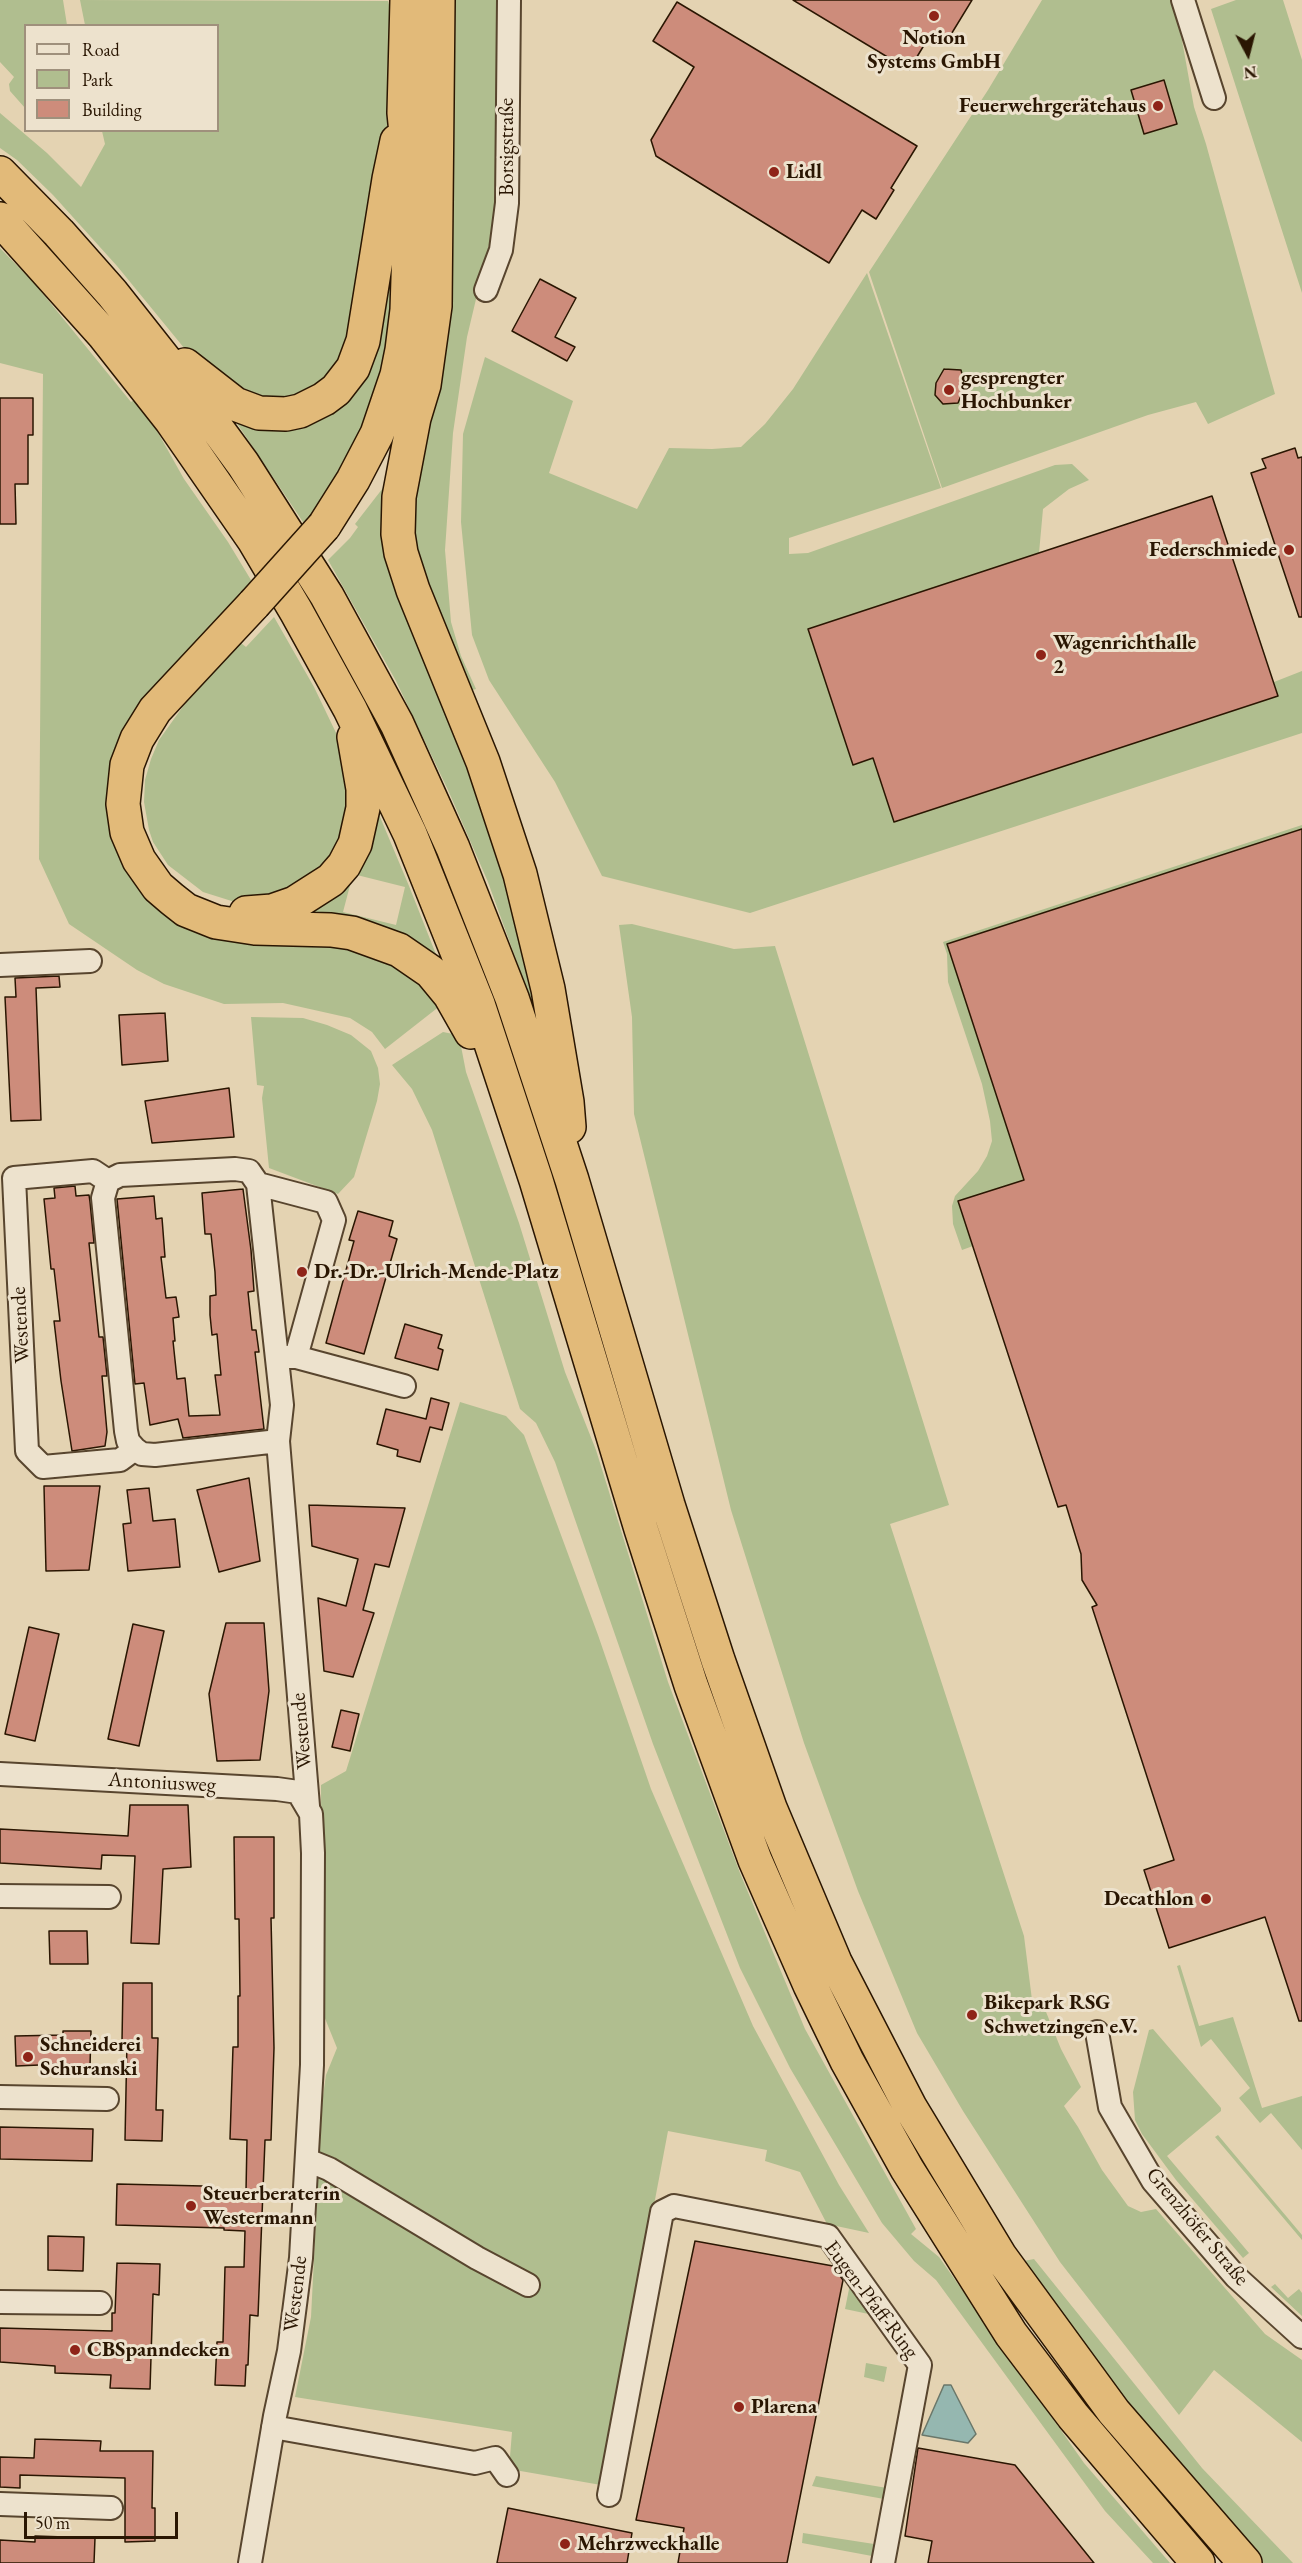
<!DOCTYPE html>
<html>
<head>
<meta charset="utf-8">
<style>
	body { margin:0 }
	#map { position:relative; width:1302px; height:2563px; overflow:hidden; background:#e4d3b2; font-family:"EB Garamond",serif }
	canvas { display:block }
	.legend { position:absolute; left:24px; top:24px; width:195px; height:108px; box-sizing:border-box; background:#ede2cd; border:2px solid #9f907c; margin:0; padding:8px 10px; list-style:none; font-size:18px; color:#2a1602 }
	.legend li { display:flex; align-items:center; gap:12px; height:30px }
	.legend b { width:30px; border:2px solid #9f907c }
	.north { position:absolute; left:1218px; top:24px; width:60px; height:60px; -webkit-text-stroke:4px #ede2cd; paint-order:stroke; rotate:173deg; font-size:16px; font-weight:700; line-height:24px; text-align:center; color:#2a1602 }
	.north::after { content:''; display:block; margin:auto; width:21px; height:27px; background:#2a1602; clip-path:polygon(50% 0,100% 100%,50% 72%,0 100%) }
	.scale { position:absolute; left:24px; top:2512px; width:154px; height:27px; box-sizing:border-box; border:3px solid #2a1602; border-top:0; padding-left:8px; font-size:18px; line-height:21px; white-space:nowrap; color:#2a1602; -webkit-text-stroke:4px #ede2cd; paint-order:stroke }
</style>
</head>
<body>
<div id="map">
<canvas width="1302" height="2563"></canvas>
<ul class="legend">
<li><b style="height:8px;background:#ede2cd"></b>Road</li>
<li><b style="height:16px;background:#b0be8f"></b>Park</li>
<li><b style="height:16px;background:#cd8c7b"></b>Building</li>
</ul>
<div class="north">N</div>
<div class="scale">50 m</div>
</div>
<script>
const g = document.querySelector('canvas').getContext('2d');
g.lineJoin = 'round';
function paint(path, color) {
  g.fillStyle = color;
  g.fill(path, 'evenodd');
}
function poly(rows) {
  const path = new Path2D();
  for (const r of rows) {
    path.moveTo(r[0], r[1]);
    for (let i = 2; i < r.length; i += 2) path.lineTo(r[i], r[i + 1]);
  }
  return path;
}
function stroke(path, color, width, dash) {
  g.strokeStyle = color;
  g.lineWidth = width;
  g.lineCap = dash ? 'butt' : 'round';
  g.setLineDash(dash || []);
  g.stroke(path);
}
function label(font, color, halo, rows, align = 'center') {
  g.font = font + ' "EB Garamond",serif';
  g.lineWidth = 6;
  g.setLineDash([]);
  g.textBaseline = 'middle';
  g.strokeStyle = halo;
  g.fillStyle = color;
  for (const [text, x, y, turn = 0] of rows) {
    g.save();
    g.translate(x, y);
    g.rotate((+turn || 0) * Math.PI / 180);
    g.textAlign = isNaN(turn) ? turn : align;
    if (halo) g.strokeText(text, 0, 0);
    g.fillText(text, 0, 0);
    g.restore();
  }
}
const green = poly([
	[0,0,63,0,67,25,26,26,25,108,10,91,9,84,14,77,0,62],
	[80,0,388,1,392,16,390,103,384,156,357,331,331,383,263,406,189,354,117,266,53,195,17,160,0,148,0,113,47,153,81,187,105,144,102,131,218,130,218,26,85,25],
	[451,0,497,0,495,198,492,232,467,337,453,433,445,550,451,622,461,656,476,689,460,694,405,546],
	[1042,0,1177,0,1176,7,1194,107,1206,144,1275,394,1208,424,1196,402,1148,415,942,488,869,272,988,90],
	[1236,0,1283,0,1302,60,1302,293,1211,9],
	[397,182,400,276,372,423,305,525,232,416,325,409],
	[0,248,35,284,131,402,138,397,184,479,228,542,254,585,130,735,147,890,387,953,445,1002,385,1049,372,1032,350,1018,283,1003,224,1004,164,984,137,970,69,924,39,859,43,374,0,363],
	[867,273,941,488,789,538,789,554,808,553,1055,465,1072,464,1089,480,1069,489,1043,509,1039,553,808,629,853,764,873,758,894,822,1278,696,1274,682,1302,671,1302,733,750,913,602,876,555,782,489,680,472,635,461,522,463,434,485,357,573,401,549,473,637,509,669,448,712,449,741,447,765,424,793,389],
	[386,484,490,810,539,1023,488,882,448,790,396,681,328,560,350,538,358,527,355,524],
	[274,617,314,687,338,737,353,786,335,858,300,890,238,903,203,892,168,865,153,842,149,830,144,802,145,780,151,759,159,740,184,705,241,643,246,647],
	[375,805,409,886,441,967,293,914],
	[353,874,405,887,396,925,343,912],
	[1302,825,1302,829,947,944,1024,1180,959,1201,973,1246,962,1250,953,1224,952,1206,955,1196,978,1171,987,1156,992,1141,990,1121,982,1084,948,982,947,954,943,942],
	[632,924,734,949,775,946,949,1505,890,1524,1024,1936,1032,2000,1036,2003,1042,2002,1061,2049,1081,2087,1064,2106,1078,2127,1102,2170,1128,2206,1141,2212,1156,2209,1265,2334,1302,2360,1302,2442,1214,2370,1179,2415,1060,2262,963,2111,917,2033,858,1891,804,1743,731,1510,634,1114,632,1017,619,925],
	[251,1017,303,1018,327,1025,351,1035,371,1051,378,1068,380,1084,377,1101,354,1177,338,1194,269,1168,262,1098,264,1086,257,1085],
	[443,1032,453,1034,460,1041,466,1072,519,1223,565,1372,596,1450,668,1682,740,1873,805,2029,916,2229,911,2234,939,2257,1084,2463,1170,2563,1153,2563,1105,2511,936,2280,914,2261,882,2223,790,2068,740,1968,653,1744,555,1462,536,1423,520,1409,432,1130,412,1089,392,1065],
	[460,1402,506,1416,524,1435,598,1635,651,1789,753,2026,839,2185,869,2233,827,2224,800,2172,765,2161,767,2150,668,2131,601,2485,509,2469,512,2432,295,2397,311,2317,322,2103,326,2075,337,2048,322,2011,321,1785,346,1771],
	[1180,1965,1199,2026,1233,2017,1262,2108,1302,2096,1302,2150,1271,2113,1260,2123,1239,2098,1250,2088,1211,2039,1201,2047,1177,1966],
	[1153,2029,1221,2108,1221,2111,1167,2156,1249,2253,1243,2258,1176,2180,1142,2134,1135,2120,1133,2092,1149,2030],
	[1218,2135,1302,2235,1302,2240,1215,2137],
	[1034,2259,1202,2468,1293,2563,1258,2563,1206,2508,1019,2262],
	[851,2279,878,2316,845,2309],
	[1275,2284,1288,2298,1299,2289,1302,2293,1302,2316,1271,2287],
	[866,2363,887,2367,884,2382,864,2377],
	[816,2476,887,2488,884,2499,812,2486],
	[803,2533,874,2544,872,2556,802,2543]
]);
const water = poly([
	[944,2385,951,2385,976,2434,968,2443,922,2435,944,2385]
]);
const building = poly([
	[793,0,972,0,947,41,932,32,909,70,793,0],
	[677,2,917,146,891,188,894,190,876,219,862,210,829,263,656,156,651,140,694,67,653,41,677,2],
	[1164,80,1177,124,1144,134,1131,90,1164,80],
	[540,279,576,298,555,337,575,347,567,361,512,331,540,279],
	[944,369,961,370,965,386,958,403,943,404,935,395,936,383,944,369],
	[0,398,33,398,33,435,28,435,28,484,15,484,16,524,0,524,0,398],
	[1295,448,1298,458,1302,457,1302,617,1299,617,1251,473,1266,468,1262,459,1295,448],
	[1212,496,1278,696,894,822,873,758,853,765,808,629,1212,496],
	[1302,829,1302,2021,1299,2021,1265,1917,1169,1948,1144,1870,1174,1860,1092,1607,1097,1605,1082,1580,1081,1554,1066,1505,1058,1507,958,1201,1024,1180,947,944,1302,829],
	[59,976,60,987,36,988,41,1120,11,1121,5,997,16,997,15,978,59,976],
	[165,1013,168,1061,122,1065,119,1015,165,1013],
	[229,1088,234,1137,152,1143,145,1101,229,1088],
	[75,1186,76,1196,89,1195,90,1202,94,1243,89,1243,99,1337,103,1337,107,1376,102,1376,107,1432,105,1446,72,1451,61,1381,54,1321,60,1321,54,1269,51,1269,44,1199,55,1198,54,1188,75,1186],
	[243,1189,251,1250,254,1291,248,1292,252,1330,256,1330,259,1352,255,1352,264,1429,183,1438,178,1419,150,1425,144,1383,135,1384,117,1199,154,1196,156,1219,162,1218,165,1257,161,1257,166,1298,176,1297,179,1317,173,1318,175,1341,173,1341,177,1379,185,1378,189,1416,220,1415,215,1375,221,1375,219,1356,217,1334,212,1335,210,1315,210,1296,216,1295,215,1272,211,1234,205,1234,202,1193,243,1189],
	[358,1211,393,1221,389,1236,397,1239,364,1354,326,1343,354,1241,349,1240,358,1211],
	[405,1324,442,1335,438,1348,443,1350,438,1370,395,1358,405,1324],
	[431,1398,449,1403,442,1430,430,1427,420,1462,397,1456,398,1450,377,1444,386,1409,426,1419,431,1398],
	[249,1478,260,1561,219,1572,197,1490,249,1478],
	[44,1486,100,1486,89,1570,46,1571,44,1486],
	[149,1488,153,1521,175,1519,180,1567,128,1571,123,1524,131,1523,127,1490,149,1488],
	[309,1505,405,1508,389,1567,375,1564,363,1610,374,1613,353,1677,324,1671,318,1598,346,1606,358,1559,312,1546,309,1505],
	[226,1623,264,1623,269,1691,260,1760,217,1761,209,1694,226,1623],
	[133,1624,164,1631,139,1746,108,1739,133,1624],
	[29,1627,59,1634,35,1741,5,1734,29,1627],
	[341,1710,359,1714,350,1751,332,1747,341,1710],
	[130,1805,188,1805,191,1867,163,1869,159,1944,131,1943,135,1856,102,1855,101,1869,0,1863,0,1829,128,1836,130,1805],
	[234,1837,274,1837,274,1918,271,1918,274,2048,271,2140,265,2140,258,2316,250,2315,248,2365,246,2365,245,2386,215,2385,217,2342,223,2342,225,2267,244,2267,245,2231,224,2230,224,2228,116,2225,117,2184,203,2186,203,2189,246,2191,247,2140,230,2139,233,2047,238,2047,238,1996,240,1996,239,1919,235,1919,234,1837],
	[49,1931,87,1931,88,1964,50,1964,49,1931],
	[123,1983,152,1983,152,2038,158,2038,156,2110,163,2110,162,2141,125,2140,127,2041,122,2041,123,1983],
	[63,2031,91,2031,90,2066,63,2064,16,2066,15,2036,63,2035,63,2031],
	[0,2127,93,2129,92,2161,0,2159,0,2127],
	[48,2236,84,2237,83,2271,48,2270,48,2236],
	[695,2241,833,2266,843,2280,787,2563,678,2563,684,2528,636,2520,695,2241],
	[117,2263,160,2264,159,2295,153,2294,150,2389,110,2388,111,2375,55,2373,55,2366,0,2362,0,2328,112,2331,112,2313,115,2313,117,2263],
	[35,2439,101,2441,100,2451,153,2451,152,2508,155,2508,155,2541,125,2542,125,2478,20,2475,20,2488,0,2487,0,2457,34,2458,35,2439],
	[918,2448,1015,2465,1094,2563,928,2563,932,2541,905,2536,918,2448],
	[508,2508,632,2533,627,2563,497,2563,508,2508],
	[35,2536,95,2538,94,2563,0,2563,0,2540,35,2542,35,2536]
]);
const street = poly([
	[1183,0,1214,98],
	[486,290,501,250,507,203,509,0],
	[0,965,90,961],
	[108,1181,103,1198,126,1431,128,1441,135,1449],
	[258,1184,282,1405,278,1441,308,1806],
	[281,1357,296,1357,404,1386],
	[278,1441,155,1455,142,1454,135,1449,120,1460,43,1467,27,1451,14,1178,93,1171,108,1181,120,1175,235,1169,249,1171,258,1184,326,1202,334,1220,296,1357],
	[0,1774,277,1789,298,1792,311,1814,313,1853,312,2065,301,2258,289,2351,275,2416,250,2563],
	[0,1896,109,1897],
	[1097,2032,1110,2107,1153,2181,1236,2277,1302,2337],
	[0,2097,107,2099],
	[307,2160,329,2169,477,2258,528,2285],
	[0,2302,100,2303],
	[273,2427,475,2463,495,2458,507,2475],
	[609,2495,662,2212,674,2206,828,2236,920,2365,883,2563],
	[0,2504,111,2508]
]);
const highway = poly([
	[438,0,435,306,424,385,414,418,399,497,398,534,401,553,413,590,483,762,520,874,548,989,567,1102,569,1127],
	[0,173,59,233,112,293,191,393,243,464,327,596,397,724,453,848,512,998,572,1180,668,1505,718,1660,770,1808,835,1962,910,2107,1000,2256,1114,2412,1245,2563],
	[0,219,104,335,171,420,254,540,296,611,350,709,410,834,478,1004,536,1180,641,1529,691,1685,755,1860,810,1985,847,2061,907,2169,1011,2334,1073,2416,1198,2563],
	[185,365,235,404,259,413,286,414,300,411,324,399,336,390,353,368,363,341,389,179,397,141],
	[324,526,353,480,377,434,397,375,402,350,407,310,411,184,404,113,407,0],
	[254,604,155,710,137,739,127,765,123,804,127,832,139,860,158,887,172,899,186,910,216,922,255,928,331,930,352,933,399,950,431,972,450,995,471,1032],
	[246,913,272,911,295,903,331,880,344,865,355,844,363,808,363,789,354,737]
]);
const highwayBridge = poly([
	[254,604,324,526]
]);
const markers = [
	[934,16,6,"#8f2418"],
	[1158,106,6,"#8f2418"],
	[774,172,6,"#8f2418"],
	[949,390,6,"#8f2418"],
	[1289,550,6,"#8f2418"],
	[1041,655,6,"#8f2418"],
	[302,1272,6,"#8f2418"],
	[1206,1899,6,"#8f2418"],
	[972,2015,6,"#8f2418"],
	[28,2057,6,"#8f2418"],
	[191,2206,6,"#8f2418"],
	[75,2350,6,"#8f2418"],
	[739,2407,6,"#8f2418"],
	[565,2544,6,"#8f2418"]
];
const poiNames = [
	["Notion",934,38,"center"],
	["Systems GmbH",934,62,"center"],
	["Feuerwehrgerätehaus",1146,106,"right"],
	["Lidl",786,172],
	["gesprengter",961,378],
	["Hochbunker",961,402],
	["Federschmiede",1277,550,"right"],
	["Wagenrichthalle",1053,643],
	["2",1053,667],
	["Dr.-Dr.-Ulrich-Mende-Platz",314,1272],
	["Decathlon",1194,1899,"right"],
	["Bikepark RSG",984,2003],
	["Schwetzingen e.V.",984,2027],
	["Schneiderei",40,2045],
	["Schuranski",40,2069],
	["Steuerberaterin",203,2194],
	["Westermann",203,2218],
	["CBSpanndecken",87,2350],
	["Plarena",751,2407],
	["Mehrzweckhalle",577,2544]
];
const streetNames = [
	["Borsigstraße",507,147,-90],
	["Westende",21,1325,-93],
	["Westende",302,1731,-95],
	["Antoniusweg",162,1783,3],
	["Grenzhöfer Straße",1197,2227,50],
	["Westende",296,2294,-83],
	["Eugen-Pfaff-Ring",871,2300,53]
];
paint(green, '#b0be8f');
paint(water, '#95b7b0');
stroke(water, '#6a776a', 1.5);
paint(building, '#cd8c7b');
stroke(building, '#2a1602', 1.5);
stroke(street, '#58452e', 26);
stroke(highway, '#2a1602', 36);
stroke(street, '#ede2cd', 22);
stroke(highway, '#e2ba79', 33);
stroke(highwayBridge, '#2a1602', 36, []);
stroke(highwayBridge, '#e2ba79', 33);
for (const [x, y, r, color] of markers) {
  const dot = new Path2D();
  dot.arc(x, y, r, 0, 2 * Math.PI);
  g.fillStyle = color;
  g.fill(dot);
  stroke(dot, '#ede2cd', 2);
}
label('bold 21px', '#2a1602', '#ede2cd', poiNames, 'left');
label('21px', '#2a1602', '#ede2cd', streetNames);
</script>
</body>
</html>
